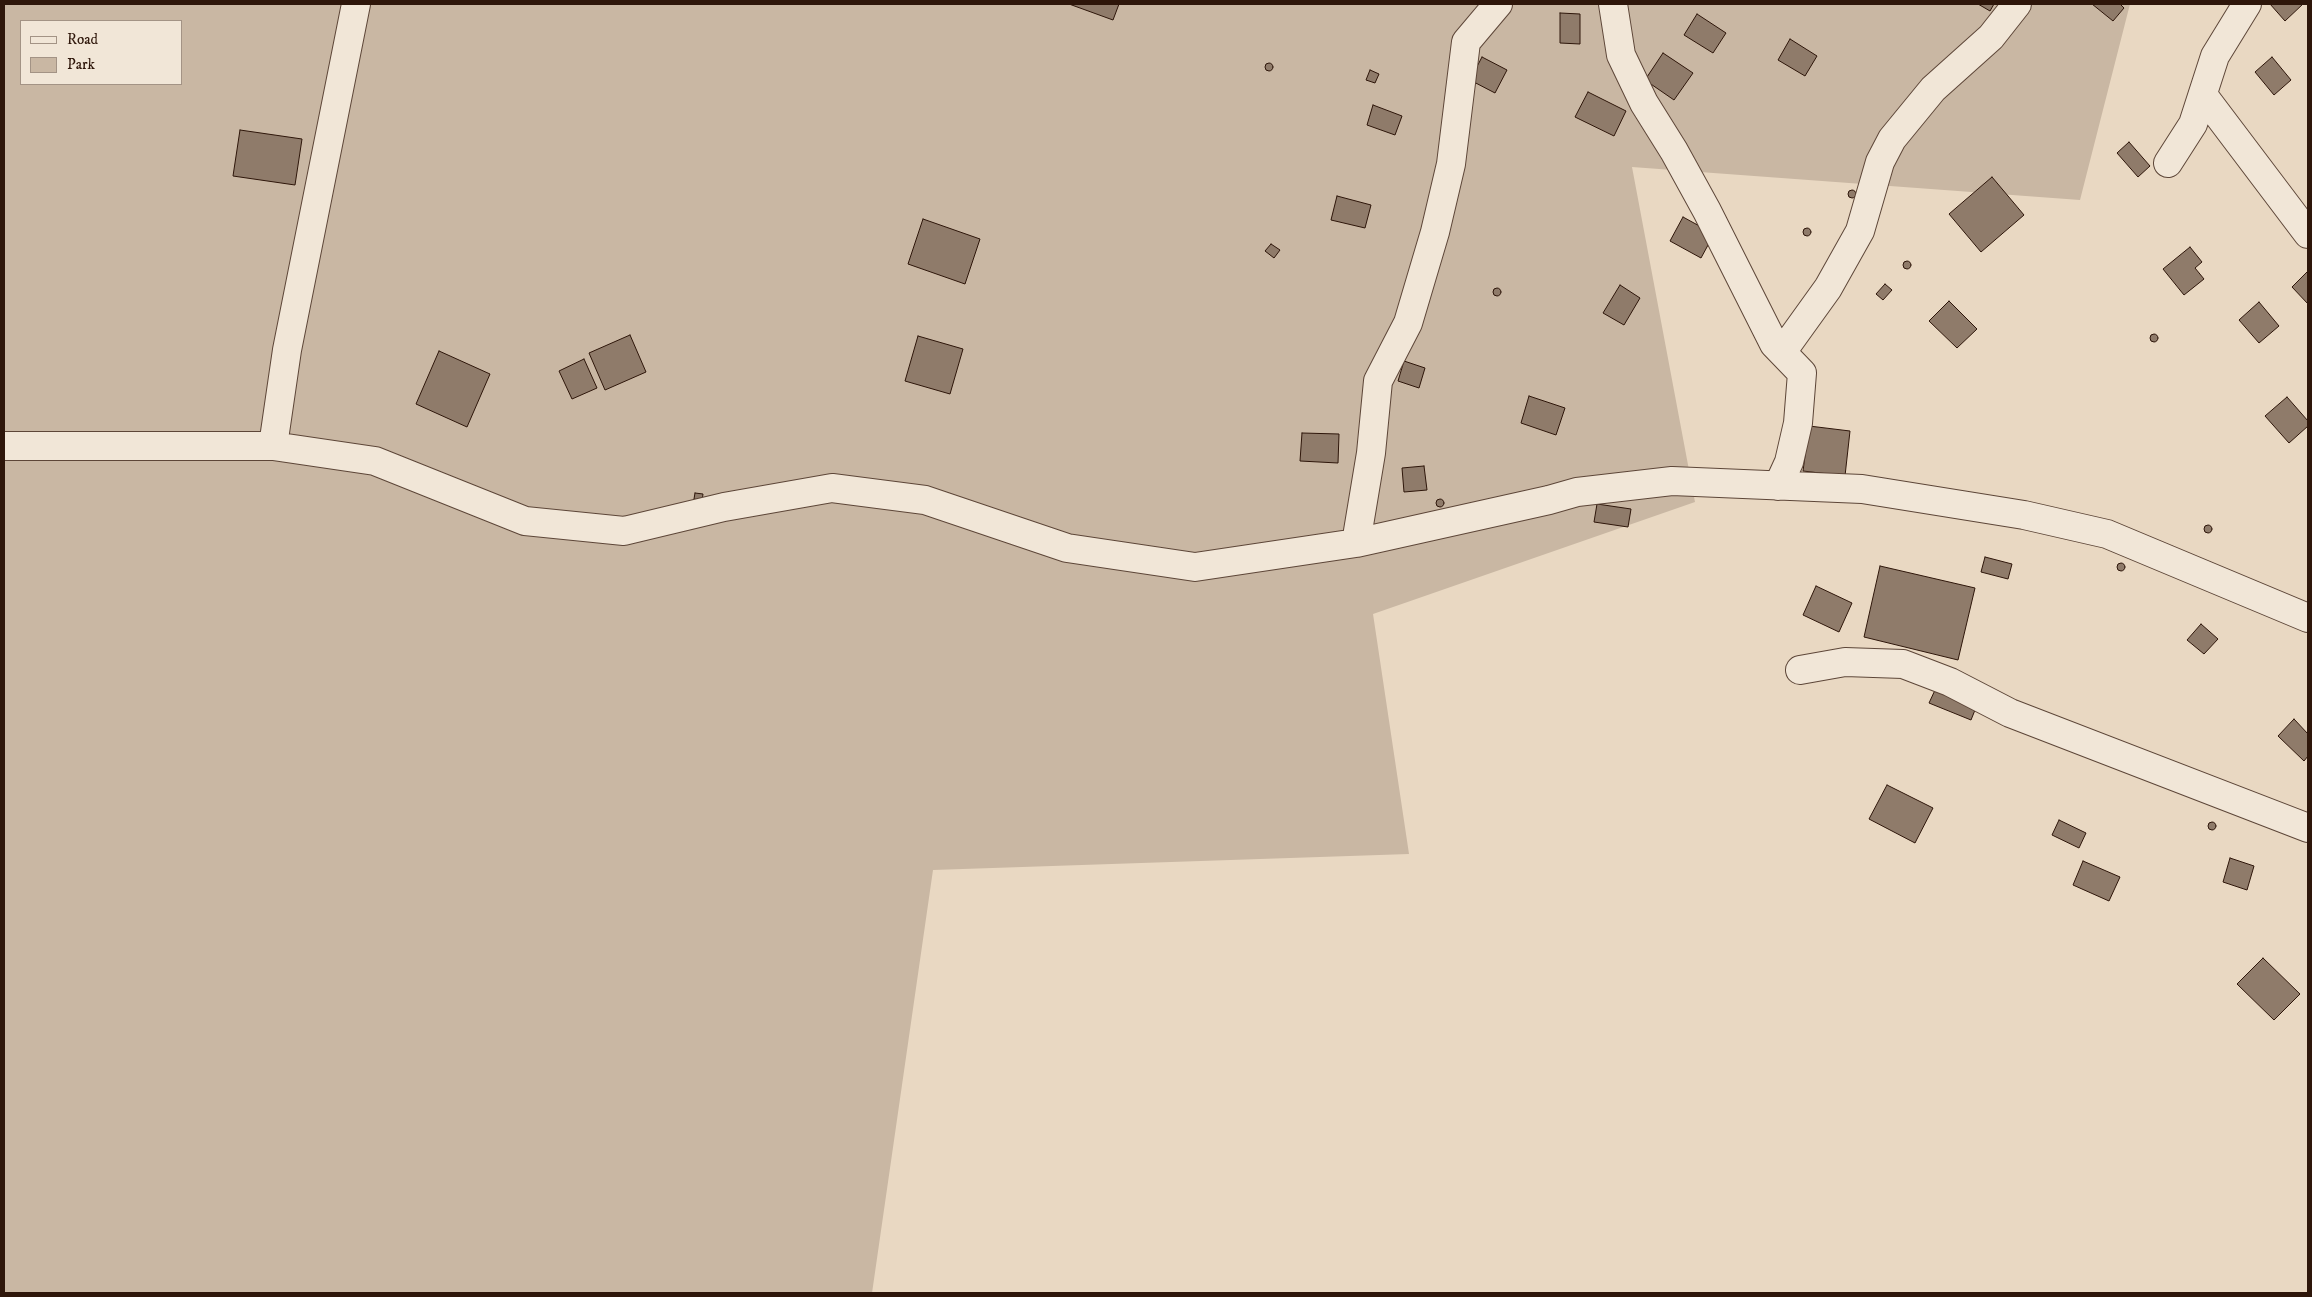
<!DOCTYPE html>
<html>
<head>
<meta charset="utf-8">
<style>
	body { margin:0 }
	#map { position:relative; width:2312px; height:1297px; overflow:hidden; background:#e9d8c2; font-family:"IM FELL DW Pica",serif }
	canvas { display:block }
	.frame { position:absolute; inset:0; border:5px solid #2e160a; pointer-events:none }
	.legend { position:absolute; left:20px; top:20px; width:162px; height:65px; box-sizing:border-box; background:#f1e6d7; border:1px solid #a39385; margin:0; padding:6px 9px; list-style:none; font-size:15px; color:#2e160a }
	.legend li { display:flex; align-items:center; gap:10px; height:25px }
	.legend b { width:25px; border:1px solid #a39385 }
</style>
</head>
<body>
<div id="map">
<canvas width="2312" height="1297"></canvas>
<div class="frame"></div>
<ul class="legend">
<li><b style="height:6px;background:#f1e6d7"></b>Road</li>
<li><b style="height:14px;background:#c9b7a3"></b>Park</li>
</ul>
</div>
<script>
const g = document.querySelector('canvas').getContext('2d');
g.lineJoin = 'round';
function paint(path, color) {
  g.fillStyle = color;
  g.fill(path, 'evenodd');
}
function poly(rows) {
  const path = new Path2D();
  for (const r of rows) {
    if (r.length === 3) {
      path.moveTo(r[0] + r[2], r[1]);
      path.arc(r[0], r[1], r[2], 0, 2 * Math.PI);
      continue;
    }
    path.moveTo(r[0], r[1]);
    for (let i = 2; i < r.length; i += 2) path.lineTo(r[i], r[i + 1]);
  }
  return path;
}
function stroke(path, color, width, dash) {
  g.strokeStyle = color;
  g.lineWidth = width;
  g.lineCap = dash ? 'butt' : 'round';
  g.setLineDash(dash || []);
  g.stroke(path);
}
const green = poly([
	[4,4,2130,4,2080,200,1632,167,1695,502,1373,614,1409,854,933,870,872,1293,4,1293],
	[21,21,181,21,181,84,21,84]
]);
const building = poly([
	[1069,4,1119,4,1113,20,1069,4],
	[1978,4,1994,4,1990,11,1978,4],
	[2092,4,2120,4,2124,8,2113,21,2092,4],
	[2270,4,2303,4,2285,21,2270,4],
	[1560,13,1580,14,1580,44,1560,43,1560,13],
	[1697,14,1726,33,1713,53,1684,35,1697,14],
	[1790,39,1817,56,1805,76,1778,60,1790,39],
	[1663,53,1693,73,1674,100,1645,80,1663,53],
	[1482,57,1507,70,1495,93,1470,80,1482,57],
	[2272,57,2291,80,2274,95,2255,72,2272,57],
	[1269,67,4],
	[1370,70,1379,74,1375,83,1366,80,1370,70],
	[1588,92,1626,111,1614,136,1575,117,1588,92],
	[1373,105,1402,116,1395,135,1367,125,1373,105],
	[240,130,302,139,295,185,233,176,240,130],
	[2129,142,2150,166,2138,177,2117,153,2129,142],
	[1992,177,2024,215,1981,252,1949,214,1992,177],
	[1852,194,4],
	[1337,196,1371,205,1365,228,1331,220,1337,196],
	[1683,217,1714,234,1701,258,1670,241,1683,217],
	[923,219,980,239,965,284,908,264,923,219],
	[1807,232,4],
	[1271,244,1280,250,1274,258,1265,251,1271,244],
	[2190,247,2202,262,2195,268,2204,279,2184,295,2163,269,2190,247],
	[1907,265,4],
	[2308,271,2308,304,2292,287,2308,271],
	[1885,284,1892,290,1883,300,1876,294,1885,284],
	[1620,285,1640,298,1624,325,1603,313,1620,285],
	[1497,292,4],
	[1949,301,1977,329,1957,348,1929,321,1949,301],
	[2259,302,2279,326,2259,343,2239,320,2259,302],
	[2154,338,4],
	[630,335,646,372,605,390,589,353,630,335],
	[918,336,963,349,950,394,905,381,918,336],
	[439,351,490,374,467,427,416,404,439,351],
	[584,359,597,388,572,399,559,371,584,359],
	[1404,361,1425,368,1419,388,1398,381,1404,361],
	[1529,396,1565,408,1556,435,1521,423,1529,396],
	[2287,397,2308,421,2308,426,2289,443,2265,416,2287,397],
	[1809,426,1850,431,1845,476,1803,471,1809,426],
	[1302,433,1339,434,1338,463,1300,461,1302,433],
	[1424,466,1427,490,1404,492,1402,468,1424,466],
	[695,493,703,494,702,501,694,499,695,493],
	[1440,503,4],
	[1597,504,1631,509,1628,527,1594,522,1597,504],
	[2208,529,4],
	[1985,557,2012,564,2008,579,1981,572,1985,557],
	[2121,567,4],
	[1880,566,1975,588,1958,660,1864,637,1880,566],
	[1816,586,1852,603,1839,632,1803,615,1816,586],
	[2201,624,2218,639,2204,654,2187,640,2201,624],
	[1936,688,1977,705,1971,720,1929,703,1936,688],
	[2294,719,2308,734,2308,756,2304,761,2278,736,2294,719],
	[1887,785,1933,808,1915,843,1869,819,1887,785],
	[2059,820,2086,833,2079,848,2052,835,2059,820],
	[2212,826,4],
	[2230,858,2254,866,2247,890,2223,882,2230,858],
	[2083,861,2120,877,2109,901,2073,885,2083,861],
	[2263,958,2300,994,2274,1020,2237,984,2263,958]
]);
const street = poly([
	[1613,4,1621,55,1644,103,1674,151,1707,211,1774,344,1802,373,1798,423,1789,462,1778,486],
	[2203,95,2308,234],
	[2168,163,2193,124,2215,56,2247,4],
	[1782,352,1828,288,1860,231,1880,162,1892,139,1933,89,1991,37,2017,4],
	[4,446,273,446,287,350,356,4],
	[273,446,375,461,525,521,624,531,724,507,832,488,925,500,1067,548,1195,567,1356,543,1549,500,1577,492,1672,481,1862,489,2024,515,2107,534,2308,618],
	[1356,543,1371,453,1378,381,1408,323,1435,232,1451,164,1466,42,1498,4],
	[1800,670,1845,662,1903,664,1950,682,2010,713,2308,828]
]);
paint(green, '#c9b7a3');
paint(building, '#8f7b6a');
stroke(building, '#2e160a', 1);
stroke(street, '#5d4638', 30);
stroke(street, '#f1e6d7', 28);
</script>
</body>
</html>
